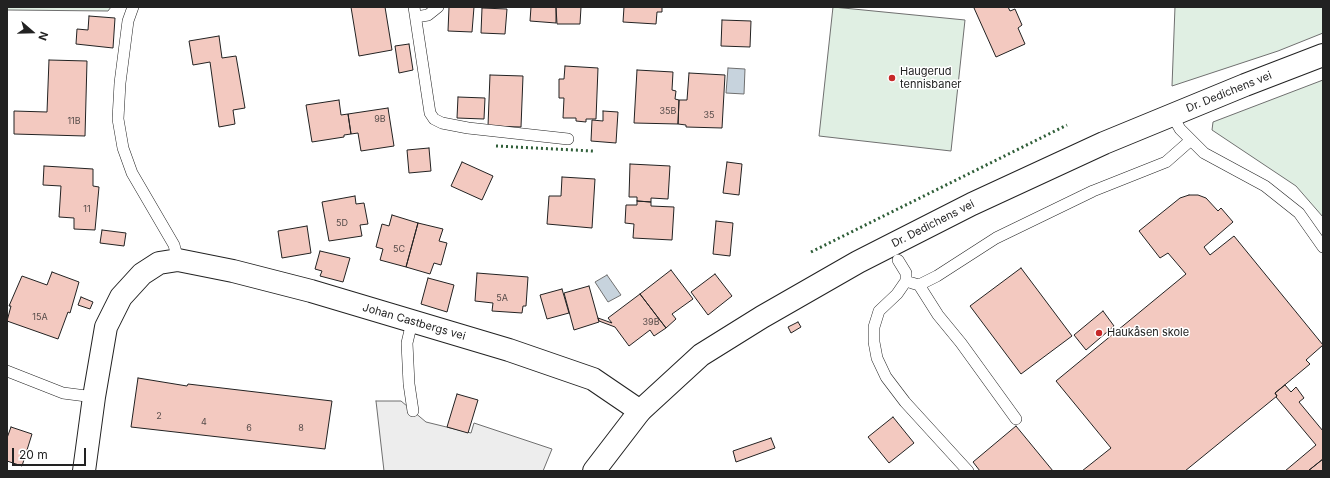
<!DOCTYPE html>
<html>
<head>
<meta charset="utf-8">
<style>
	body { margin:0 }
	#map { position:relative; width:1330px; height:478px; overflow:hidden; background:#fff; font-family:Inter,sans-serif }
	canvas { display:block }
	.frame { position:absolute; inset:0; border:8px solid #222; pointer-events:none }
	.north { position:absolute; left:12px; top:12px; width:40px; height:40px; -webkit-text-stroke:3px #fff; paint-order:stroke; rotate:110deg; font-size:11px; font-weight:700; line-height:16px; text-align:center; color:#222 }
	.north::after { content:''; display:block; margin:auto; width:14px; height:18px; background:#222; clip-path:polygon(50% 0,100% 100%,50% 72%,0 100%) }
	.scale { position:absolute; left:12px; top:448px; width:74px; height:18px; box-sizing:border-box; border:2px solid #222; border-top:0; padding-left:5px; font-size:12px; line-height:14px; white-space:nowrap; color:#222; -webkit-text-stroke:3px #fff; paint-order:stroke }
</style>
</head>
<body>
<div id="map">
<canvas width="1330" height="478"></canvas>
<div class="frame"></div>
<div class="north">N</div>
<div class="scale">20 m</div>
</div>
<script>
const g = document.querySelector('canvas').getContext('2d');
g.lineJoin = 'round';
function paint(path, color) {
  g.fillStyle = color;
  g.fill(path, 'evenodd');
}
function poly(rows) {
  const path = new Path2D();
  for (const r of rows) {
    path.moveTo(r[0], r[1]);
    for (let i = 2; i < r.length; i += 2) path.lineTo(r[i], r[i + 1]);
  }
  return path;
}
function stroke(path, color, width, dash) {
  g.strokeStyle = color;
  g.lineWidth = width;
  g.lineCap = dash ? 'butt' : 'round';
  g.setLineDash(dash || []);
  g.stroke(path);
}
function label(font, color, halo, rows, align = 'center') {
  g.font = font + ' Inter,sans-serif';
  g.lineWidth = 3;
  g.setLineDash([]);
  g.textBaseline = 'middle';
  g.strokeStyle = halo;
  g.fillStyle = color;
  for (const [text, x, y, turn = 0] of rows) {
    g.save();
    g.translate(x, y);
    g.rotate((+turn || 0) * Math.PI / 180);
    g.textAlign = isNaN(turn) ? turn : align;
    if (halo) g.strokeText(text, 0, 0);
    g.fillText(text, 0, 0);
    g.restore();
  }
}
const green = poly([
	[7,7,111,7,108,11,7,10,7,7],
	[833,7,965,20,951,151,819,136,833,7],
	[1175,7,1323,7,1323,33,1278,51,1172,86,1175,7],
	[1323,80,1323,217,1296,186,1212,130,1213,122,1323,80]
]);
const parking = poly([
	[376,401,401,401,426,422,471,433,474,423,552,449,543,471,384,471,376,401]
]);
const water = poly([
	[728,68,745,69,744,94,726,93,728,68],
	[607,275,621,295,608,302,595,282,607,275]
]);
const building = poly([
	[351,7,385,7,392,50,359,56,351,7],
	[449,7,474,7,472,32,448,31,449,7],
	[531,7,556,7,556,23,530,21,531,7],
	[556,7,581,7,580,24,557,24,556,7],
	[624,7,662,7,662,12,657,12,656,24,623,22,624,7],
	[976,7,1008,7,1010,11,1015,9,1022,25,1018,28,1025,44,996,57,974,8,976,7],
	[482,8,507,9,505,34,481,33,482,8],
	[89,16,115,18,113,48,76,44,77,29,88,30,89,16],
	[722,20,751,21,750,47,721,46,722,20],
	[219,36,222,58,236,56,245,108,233,110,235,124,219,127,210,62,193,65,189,41,219,36],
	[409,44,413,70,399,73,395,46,409,44],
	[49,60,87,61,85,136,14,134,14,111,47,112,49,60],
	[565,66,598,68,596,119,586,119,586,122,576,121,576,118,563,118,564,98,559,98,559,79,564,79,565,66],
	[637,70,673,72,672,90,676,91,675,99,679,100,678,124,634,123,637,70],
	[689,73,725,75,722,128,686,127,686,125,678,124,679,100,687,100,689,73],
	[490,75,523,76,521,127,488,126,490,75],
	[458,97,485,98,484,119,457,118,458,97],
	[339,100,341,115,348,114,351,134,344,135,344,137,312,142,306,105,339,100],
	[388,108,394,146,361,151,358,133,351,134,348,114,388,108],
	[603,111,618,112,616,143,591,141,592,120,603,121,603,111],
	[429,148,431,171,409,173,407,150,429,148],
	[462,162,493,176,482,200,451,186,462,162],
	[727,162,742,164,739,195,723,193,727,162],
	[630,164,670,166,668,199,651,198,651,202,637,201,637,197,629,197,630,164],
	[44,166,93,169,93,186,99,187,95,230,74,229,74,218,59,217,61,186,43,185,44,166],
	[562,177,595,179,592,228,547,224,549,196,561,196,562,177],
	[1189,195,1198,195,1206,198,1218,211,1221,208,1233,222,1204,247,1210,255,1234,236,1323,345,1306,360,1310,364,1275,393,1277,396,1185,471,1082,471,1111,448,1056,381,1186,274,1168,253,1160,258,1139,231,1180,198,1189,195],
	[355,196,356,204,364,203,368,224,360,225,362,236,329,241,322,202,355,196],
	[637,201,651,202,651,206,674,207,672,240,633,238,634,224,625,223,626,205,637,205,637,201],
	[392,215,418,223,406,267,380,260,383,249,376,247,382,224,389,226,392,215],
	[716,221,733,223,730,256,713,254,716,221],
	[418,223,443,229,439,241,447,243,441,265,434,263,430,274,406,267,418,223],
	[307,226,311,253,282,258,278,231,307,226],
	[102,230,126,233,124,246,100,243,102,230],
	[320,251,350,258,343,282,320,276,322,271,315,269,320,251],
	[1021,268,1072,336,1021,374,970,306,1021,268],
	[671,270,693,299,672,314,676,319,666,328,640,294,671,270],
	[52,272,79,282,70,313,68,312,58,339,7,321,11,306,9,306,22,276,47,285,52,272],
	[477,273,528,277,526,306,523,306,522,313,492,311,493,303,475,301,477,273],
	[715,274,732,296,708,315,691,292,715,274],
	[428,278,454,285,447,312,421,304,428,278],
	[589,286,599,322,574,330,564,293,589,286],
	[562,289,569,313,547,319,540,295,562,289],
	[640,294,666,328,654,336,650,330,629,346,615,327,599,321,598,318,612,323,608,318,640,294],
	[81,297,93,302,90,309,78,305,81,297],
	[1103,311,1114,326,1086,350,1074,335,1103,311],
	[798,322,801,327,791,333,788,327,798,322],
	[138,378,187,386,188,384,332,401,325,449,131,427,138,378],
	[1285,385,1291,392,1296,387,1304,398,1299,402,1323,431,1323,459,1308,471,1285,471,1316,445,1276,397,1277,396,1275,393,1285,385],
	[457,394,478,400,468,433,447,427,457,394],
	[893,417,914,443,889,463,868,437,893,417],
	[1016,426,1053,471,980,471,973,462,1016,426],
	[11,427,32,434,22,466,7,461,7,438,11,427],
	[771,438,775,448,736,462,733,451,771,438],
	[1323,459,1323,471,1308,471,1323,459]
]);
const service = poly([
	[133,7,128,21,120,83,118,119,123,148,132,173,174,245,178,260],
	[414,7,430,113,434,119,442,123,468,128,568,139],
	[416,17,428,15,438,7],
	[1172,115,1180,129,1204,153,1265,186,1299,213,1323,247],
	[898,260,906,273,906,281,897,294,879,311,874,327,874,342,877,358,886,377,905,402,968,471],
	[912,283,919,285,938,315,961,343,1016,419],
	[919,285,937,276,996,238,1093,191,1166,162,1191,140],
	[412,322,407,343,409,384,413,411],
	[7,371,63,393,94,397]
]);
const minor = poly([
	[84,471,94,397,106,327,121,297,142,274,159,263,178,260,233,271,311,291,509,350,593,379,640,411]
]);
const tertiary = poly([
	[594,471,640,411,701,355,762,317,858,262,972,204,1104,143,1245,85,1323,55]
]);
const hedge = poly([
	[496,146,593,151],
	[811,252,1067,125]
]);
const markers = [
	[892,78,4,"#c62828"],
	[1099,333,4,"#c62828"]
];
const numberNames = [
	["35B",668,111],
	["35",709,115],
	["9B",380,119],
	["11B",74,121],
	["11",87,209],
	["5D",342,223],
	["5C",399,249],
	["5A",502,298],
	["15A",40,317],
	["39B",651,322],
	["2",159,416],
	["4",204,422],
	["6",249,428],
	["8",301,428]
];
const poiNames = [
	["Haugerud",900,72],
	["tennisbaner",900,85],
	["Haukåsen skole",1107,333]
];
const streetNames = [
	["Dr. Dedichens vei",1229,92,-22],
	["Dr. Dedichens vei",933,224,-27],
	["Johan Castbergs vei",414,322,16]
];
paint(green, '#e0efe3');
stroke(green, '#6f6f6f', 1);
paint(parking, '#ededed');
stroke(parking, '#6f6f6f', 1);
paint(water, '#c7d3dd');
stroke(water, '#6f6f6f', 1);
paint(building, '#f3c9c0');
stroke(building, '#222', 1);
stroke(service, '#222', 12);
stroke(minor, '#222', 24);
stroke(tertiary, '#222', 24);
stroke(service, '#fff', 11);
stroke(minor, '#fff', 22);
stroke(tertiary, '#fff', 22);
stroke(hedge, '#2f5e38', 3, [2, 3]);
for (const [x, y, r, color] of markers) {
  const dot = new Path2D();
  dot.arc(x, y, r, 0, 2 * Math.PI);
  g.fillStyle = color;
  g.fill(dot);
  stroke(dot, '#fff', 1.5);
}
label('9px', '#564c4a', null, numberNames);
label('11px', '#222', '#fff', poiNames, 'left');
label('11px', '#222', '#fff', streetNames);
</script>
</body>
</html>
